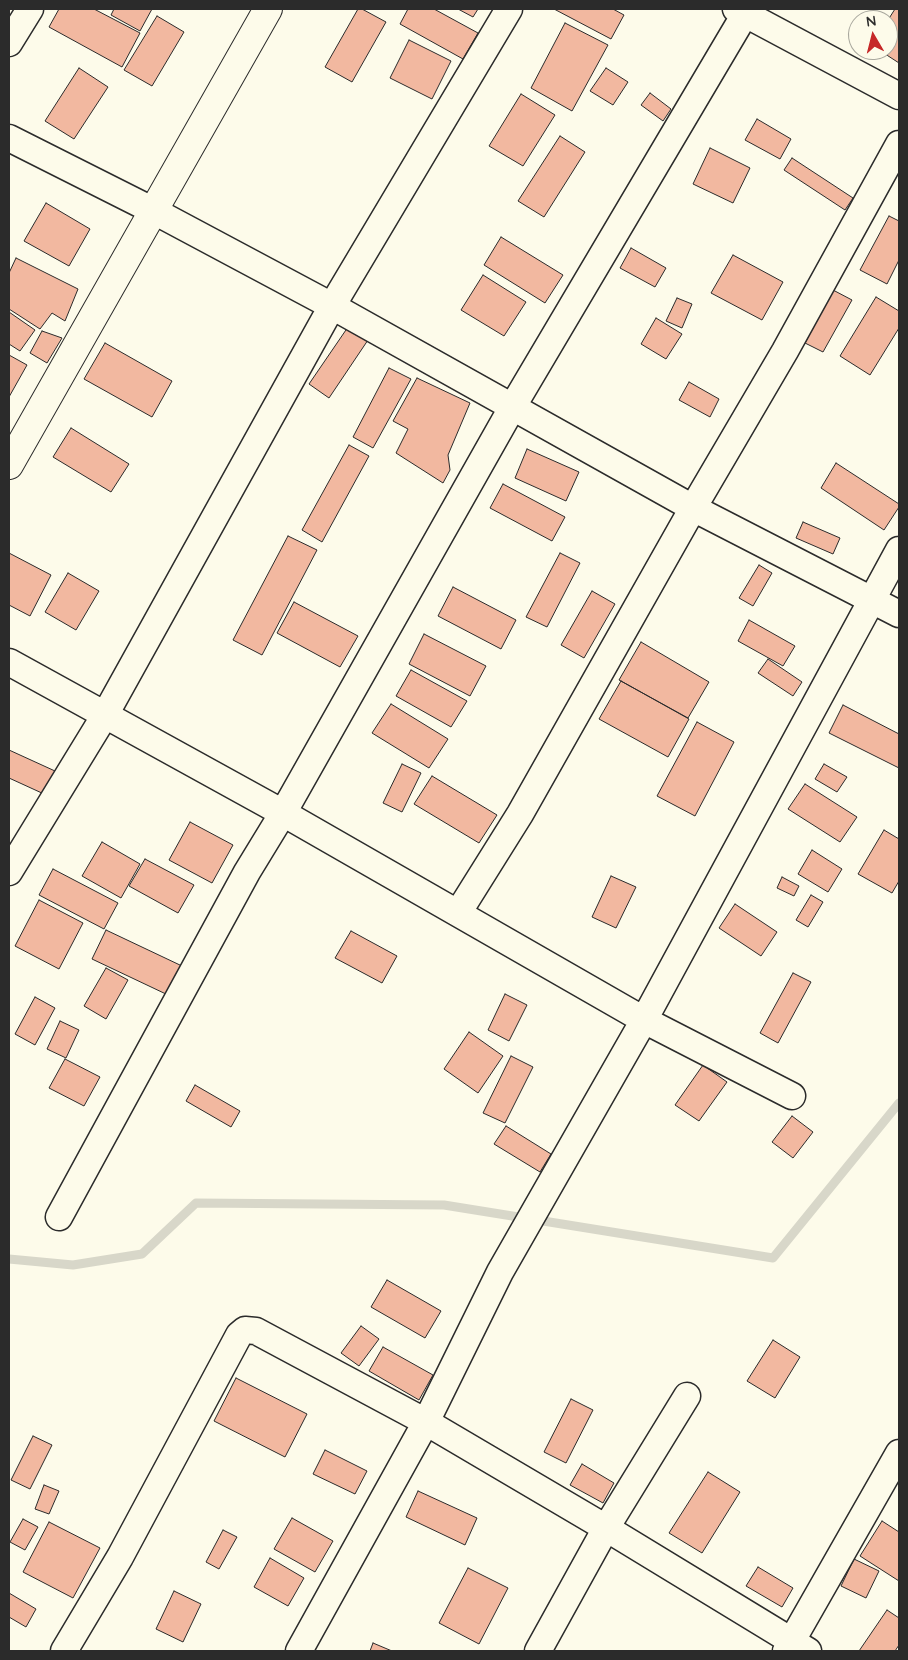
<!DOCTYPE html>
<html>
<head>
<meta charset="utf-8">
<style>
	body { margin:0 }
	#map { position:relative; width:908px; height:1660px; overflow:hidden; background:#fdfbea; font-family:Quicksand,sans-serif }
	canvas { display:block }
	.frame { position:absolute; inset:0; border:10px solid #2b2b2b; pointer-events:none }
	.north { position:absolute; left:848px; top:10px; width:50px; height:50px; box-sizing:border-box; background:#fdfbea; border:1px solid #a9a89e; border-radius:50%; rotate:352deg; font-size:14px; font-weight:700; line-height:20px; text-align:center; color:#2b2b2b }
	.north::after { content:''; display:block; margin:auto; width:18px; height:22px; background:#c62828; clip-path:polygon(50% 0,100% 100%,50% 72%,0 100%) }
</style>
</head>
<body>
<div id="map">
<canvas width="908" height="1660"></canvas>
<div class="frame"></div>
<div class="north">N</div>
</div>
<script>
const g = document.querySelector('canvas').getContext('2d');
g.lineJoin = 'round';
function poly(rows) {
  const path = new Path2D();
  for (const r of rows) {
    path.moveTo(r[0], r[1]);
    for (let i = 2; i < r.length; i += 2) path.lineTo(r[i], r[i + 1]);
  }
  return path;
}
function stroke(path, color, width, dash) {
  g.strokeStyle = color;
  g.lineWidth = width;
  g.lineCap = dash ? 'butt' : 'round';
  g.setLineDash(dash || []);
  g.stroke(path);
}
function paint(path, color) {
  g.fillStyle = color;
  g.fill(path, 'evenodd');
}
const stream = poly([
	[9,1259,73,1265,142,1254,196,1203,444,1205,773,1258,899,1103]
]);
const building = poly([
	[59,9,94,9,140,33,122,67,49,27,59,9],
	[114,9,152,9,140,31,111,15,114,9],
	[358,9,362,9,386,22,352,82,325,67,358,9],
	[408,9,434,9,478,33,463,59,400,24,408,9],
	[458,9,478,9,473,17,458,9],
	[554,9,613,9,624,15,611,39,554,9],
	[895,9,899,9,899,63,879,50,888,50,888,20,895,9],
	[157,16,184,32,152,86,124,70,157,16],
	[565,23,608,45,572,111,531,88,565,23],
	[409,40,451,61,432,99,390,78,409,40],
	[79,68,108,87,74,139,45,121,79,68],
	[606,68,628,82,613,105,590,91,606,68],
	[650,93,671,109,663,121,641,105,650,93],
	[521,94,555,115,523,166,489,146,521,94],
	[757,119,791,139,780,159,745,140,757,119],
	[560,136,585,152,544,217,518,201,560,136],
	[710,148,750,168,733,203,693,184,710,148],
	[792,158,853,198,845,210,784,170,792,158],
	[46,203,90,229,69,266,24,241,46,203],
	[889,216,899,221,899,260,887,284,860,270,889,216],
	[501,237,563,275,545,303,484,265,501,237],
	[631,248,666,268,655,287,620,268,631,248],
	[733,255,783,282,762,320,711,293,733,255],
	[16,258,78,289,65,321,52,313,40,329,9,309,9,273,16,258],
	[483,275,526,302,504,336,461,310,483,275],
	[833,290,852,300,823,352,805,343,833,290],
	[876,297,899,311,899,328,870,375,840,356,876,297],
	[677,298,692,304,682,328,666,321,677,298],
	[9,312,35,330,20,351,9,344,9,312],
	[656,318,682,334,666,359,641,344,656,318],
	[348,327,368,340,329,398,309,384,348,327],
	[42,331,62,338,47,363,30,353,42,331],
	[105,343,172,381,152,417,84,379,105,343],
	[9,355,27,365,9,397,9,355],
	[389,368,411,379,373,448,353,437,389,368],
	[417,378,470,403,448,455,450,470,443,483,396,453,408,429,393,421,417,378],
	[689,382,719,399,710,417,679,400,689,382],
	[71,428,129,464,111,492,53,457,71,428],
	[349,445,369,456,322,542,302,530,349,445],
	[527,449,579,472,566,501,515,478,527,449],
	[836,463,899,504,899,507,884,530,821,488,836,463],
	[503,484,565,517,552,541,490,508,503,484],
	[803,522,840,538,833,554,796,538,803,522],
	[288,536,317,550,262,655,233,640,288,536],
	[9,553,51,575,30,616,9,605,9,553],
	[560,553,580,563,547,627,526,617,560,553],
	[759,565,772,573,753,606,739,598,759,565],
	[68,573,99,591,76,630,45,612,68,573],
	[453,587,516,620,501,649,438,616,453,587],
	[592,591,615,604,584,658,561,645,592,591],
	[294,602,358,636,340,667,277,633,294,602],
	[749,620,795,646,783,666,738,641,749,620],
	[424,634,486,666,470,696,409,664,424,634],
	[641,642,709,682,688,718,619,680,641,642],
	[768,659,802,682,793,696,758,673,768,659],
	[411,670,467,701,451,727,396,696,411,670],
	[621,681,689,719,668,757,599,719,621,681],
	[391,704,448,739,429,768,372,733,391,704],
	[843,705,899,734,899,768,829,733,843,705],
	[697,722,734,742,695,816,657,796,697,722],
	[9,750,55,771,44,794,9,778,9,750],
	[402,764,421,773,402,812,383,803,402,764],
	[824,764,847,777,837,792,815,779,824,764],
	[432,776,497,815,479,843,414,804,432,776],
	[805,784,857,817,840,842,788,809,805,784],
	[190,822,233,845,212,883,169,860,190,822],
	[884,830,899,839,899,881,892,893,858,874,884,830],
	[102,842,140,864,121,898,82,876,102,842],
	[812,850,842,869,828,892,798,874,812,850],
	[145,859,194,885,178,913,129,886,145,859],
	[53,869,118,903,104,929,39,895,53,869],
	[611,876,636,887,616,928,592,917,611,876],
	[782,877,799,886,794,896,777,888,782,877],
	[811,895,823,902,808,927,796,920,811,895],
	[39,900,83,923,59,969,15,946,39,900],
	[735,904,777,932,761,956,719,928,735,904],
	[106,930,182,966,168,995,92,959,106,930],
	[351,931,397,956,382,983,335,958,351,931],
	[106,968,128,980,106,1019,84,1006,106,968],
	[793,973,811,982,778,1043,760,1033,793,973],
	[505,994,527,1005,509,1041,488,1030,505,994],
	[35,997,55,1008,35,1045,15,1034,35,997],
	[60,1021,79,1030,66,1058,47,1049,60,1021],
	[469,1032,503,1056,478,1093,444,1069,469,1032],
	[511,1056,533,1067,505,1123,483,1113,511,1056],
	[65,1059,100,1077,84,1106,49,1088,65,1059],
	[703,1065,727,1082,699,1121,675,1105,703,1065],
	[195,1085,240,1111,231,1127,186,1101,195,1085],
	[792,1116,813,1132,793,1158,772,1142,792,1116],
	[506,1126,551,1154,540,1172,494,1144,506,1126],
	[387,1280,441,1311,425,1338,371,1307,387,1280],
	[361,1326,379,1339,359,1366,341,1353,361,1326],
	[773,1340,800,1357,775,1398,747,1381,773,1340],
	[383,1347,433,1375,419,1400,369,1371,383,1347],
	[236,1378,307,1414,285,1457,214,1421,236,1378],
	[571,1399,593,1410,566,1463,544,1452,571,1399],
	[33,1436,52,1445,30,1489,11,1480,33,1436],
	[325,1450,367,1471,355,1494,313,1474,325,1450],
	[582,1464,614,1483,603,1503,570,1485,582,1464],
	[708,1472,740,1492,702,1553,669,1533,708,1472],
	[44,1485,59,1491,49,1514,35,1509,44,1485],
	[418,1491,477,1518,465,1545,406,1517,418,1491],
	[292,1518,333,1541,315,1572,274,1549,292,1518],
	[23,1519,38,1527,25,1550,10,1542,23,1519],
	[882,1521,899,1532,899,1581,860,1556,882,1521],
	[49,1522,100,1548,73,1598,23,1572,49,1522],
	[223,1530,237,1537,219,1569,206,1562,223,1530],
	[270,1558,304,1578,288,1606,254,1587,270,1558],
	[854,1559,879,1571,866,1598,841,1586,854,1559],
	[758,1567,793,1588,782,1607,746,1586,758,1567],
	[468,1568,508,1588,479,1644,439,1623,468,1568],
	[174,1591,201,1604,183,1642,156,1629,174,1591],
	[9,1593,36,1609,26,1627,9,1617,9,1593],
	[887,1610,899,1618,899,1645,895,1651,859,1651,887,1610],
	[373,1643,392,1651,370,1651,373,1643]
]);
const street = poly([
	[736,9,899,96],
	[9,43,30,9],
	[9,138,154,211,332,306,693,508,899,614],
	[9,662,283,813,644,1020,792,1096],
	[9,872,105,715,332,306,509,9],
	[458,913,520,814,693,508,785,351,899,144],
	[59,1217,247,872,283,813,513,406,745,14],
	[64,1651,120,1557,239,1335,245,1330,256,1331,426,1422,606,1528,808,1651],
	[299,1651,426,1422,500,1272,644,1020,899,550],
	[538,1651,606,1528,687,1396],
	[786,1651,899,1453]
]);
const secondary = poly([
	[9,465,268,9]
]);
stroke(stream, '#d8d7c9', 9);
paint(building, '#f2b8a0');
stroke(building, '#2b2b2b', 1);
stroke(street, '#2b2b2b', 29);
stroke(secondary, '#2b2b2b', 30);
stroke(street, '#fdfbea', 26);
stroke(secondary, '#fdfbea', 28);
</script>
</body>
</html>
